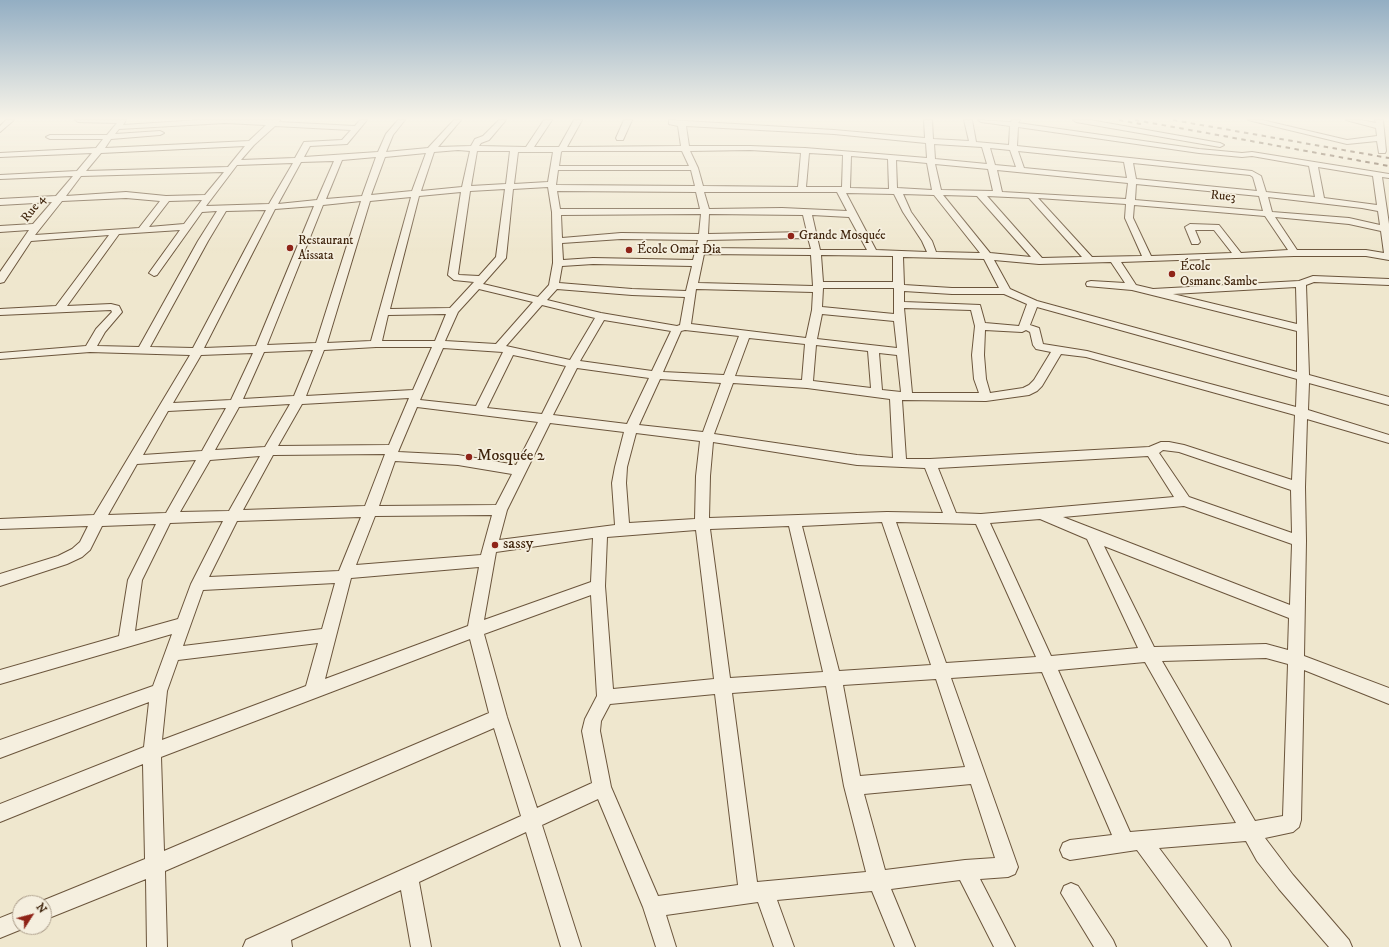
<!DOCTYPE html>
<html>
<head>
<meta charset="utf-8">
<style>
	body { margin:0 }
	#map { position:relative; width:1389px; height:947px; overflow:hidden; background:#efe7ce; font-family:"IM FELL DW Pica",serif }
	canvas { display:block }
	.north { position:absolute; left:12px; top:895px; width:40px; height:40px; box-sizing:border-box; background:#f5efdf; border:1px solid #ac9e8b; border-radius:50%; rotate:54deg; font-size:11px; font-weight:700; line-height:16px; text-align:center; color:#3f240c }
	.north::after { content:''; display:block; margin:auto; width:14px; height:18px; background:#8f2418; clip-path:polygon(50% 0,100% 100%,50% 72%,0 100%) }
</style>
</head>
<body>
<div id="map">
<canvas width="1389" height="947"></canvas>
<div class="north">N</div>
</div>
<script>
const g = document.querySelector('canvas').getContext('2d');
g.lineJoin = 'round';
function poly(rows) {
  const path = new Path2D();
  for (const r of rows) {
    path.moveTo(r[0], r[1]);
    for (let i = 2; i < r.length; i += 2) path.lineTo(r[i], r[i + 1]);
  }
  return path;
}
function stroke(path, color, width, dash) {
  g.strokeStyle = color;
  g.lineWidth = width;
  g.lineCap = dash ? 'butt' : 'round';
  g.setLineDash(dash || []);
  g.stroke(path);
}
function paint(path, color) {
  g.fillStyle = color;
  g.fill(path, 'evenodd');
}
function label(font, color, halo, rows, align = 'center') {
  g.font = font + ' "IM FELL DW Pica",serif';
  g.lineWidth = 3.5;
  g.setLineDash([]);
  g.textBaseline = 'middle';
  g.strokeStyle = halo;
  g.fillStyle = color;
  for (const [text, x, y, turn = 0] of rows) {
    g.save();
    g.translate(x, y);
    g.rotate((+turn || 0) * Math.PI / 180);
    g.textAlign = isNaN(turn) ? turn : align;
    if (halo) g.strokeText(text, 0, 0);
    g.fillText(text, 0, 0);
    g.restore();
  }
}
const minor = poly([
	[6,120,14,120,0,132,0,126,6,120],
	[75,120,126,120,123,125,199,120,280,120,279,122,355,126,360,120,367,120,347,144,310,146,304,157,378,152,386,134,398,120,405,120,393,135,386,152,428,148,454,120,461,120,438,147,471,146,475,139,483,136,499,120,506,120,489,140,481,143,479,146,526,147,544,120,552,120,534,147,559,147,574,120,582,120,567,147,681,146,678,126,669,124,669,120,834,130,925,138,924,120,932,120,933,139,969,141,964,120,972,120,976,142,1009,145,1010,126,981,122,978,120,1011,122,1012,120,1020,120,1018,123,1199,149,1242,153,1252,152,1389,174,1389,178,1382,177,1389,224,1389,260,1366,256,1294,256,1121,262,1136,285,1153,289,1299,281,1313,276,1389,279,1389,285,1314,282,1306,285,1309,375,1389,397,1389,405,1309,383,1308,410,1389,435,1389,443,1307,419,1305,487,1306,541,1304,656,1389,688,1389,704,1304,670,1301,820,1299,827,1293,832,1265,838,1293,875,1349,940,1352,947,1329,947,1279,889,1257,861,1246,841,1159,848,1228,940,1231,947,1208,947,1137,850,1070,860,1063,857,1060,850,1063,843,1070,840,1112,835,1042,672,951,678,1018,867,1015,874,1008,877,980,879,1015,947,994,947,960,880,891,889,915,947,895,947,872,891,777,900,794,947,774,947,758,902,666,915,676,947,656,947,643,907,598,799,542,825,581,947,561,947,526,832,419,882,431,947,411,947,401,890,291,940,292,947,243,947,246,940,521,816,494,728,165,871,167,947,147,947,146,879,44,920,44,903,37,903,145,859,143,764,0,822,0,804,144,747,149,702,0,758,0,740,153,686,172,634,0,684,0,670,119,636,128,580,156,524,102,526,90,550,82,557,67,564,0,586,0,574,58,556,72,549,80,542,88,526,0,529,0,519,94,515,190,355,90,352,0,359,0,353,86,346,96,329,112,312,111,310,0,315,0,309,56,306,109,235,31,241,4,282,0,283,0,272,29,230,0,232,0,226,33,224,52,202,0,205,0,199,56,196,73,176,0,179,0,175,77,171,92,153,0,157,0,153,96,148,103,139,50,139,46,137,50,135,107,135,117,123,78,122,75,120],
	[225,123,266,125,249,141,105,148,111,139,160,135,164,133,160,131,115,134,119,129,225,123],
	[275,126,351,130,342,140,304,142,295,158,241,160,254,145,275,126],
	[686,126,834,134,926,143,927,158,805,148,750,146,689,146,686,126],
	[1018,127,1199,153,1242,157,1252,156,1309,166,1315,197,1266,192,1261,176,1252,171,1017,146,1018,127],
	[934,144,982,147,987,164,935,159,934,144],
	[245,146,228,167,86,171,101,153,245,146],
	[990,148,1010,150,1016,167,995,165,990,148],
	[458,150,470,151,462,187,421,191,434,152,458,150],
	[750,150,801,153,798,187,703,186,698,168,690,151,750,150],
	[477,151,510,151,506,184,471,186,477,151],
	[562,151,682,151,689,166,559,166,561,152,562,151],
	[1018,151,1124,162,1127,178,1024,168,1018,151],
	[518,152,553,152,548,182,514,184,518,152],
	[426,153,412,191,371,195,385,157,426,153],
	[809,153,843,155,842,187,806,187,809,153],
	[851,156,888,159,889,189,850,188,851,156],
	[376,157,362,196,326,199,342,160,376,157],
	[896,160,927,163,932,190,897,188,896,160],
	[334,161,317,200,278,204,301,162,334,161],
	[293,163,269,204,206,206,237,165,293,163],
	[1133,163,1250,175,1253,177,1257,191,1136,179,1133,163],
	[935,164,988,169,993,191,941,190,935,164],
	[1318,167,1373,176,1377,205,1324,198,1318,167],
	[558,170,691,170,695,186,556,185,558,170],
	[997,170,1128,183,1126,199,1002,192,997,170],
	[224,172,205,195,166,196,126,192,66,196,81,176,224,172],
	[1136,184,1259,196,1263,211,1135,200,1136,184],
	[548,187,552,212,553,263,549,285,538,297,483,284,506,258,513,189,548,187],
	[505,189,496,257,479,276,459,275,458,274,470,191,505,189],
	[557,191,696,192,700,209,560,209,557,191],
	[461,192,448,275,454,280,474,282,450,308,390,309,419,196,461,192],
	[704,192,837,192,847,211,782,208,709,209,704,192],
	[846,193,894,194,903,212,922,241,927,252,876,250,846,193],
	[903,194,934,195,980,253,936,252,932,241,911,212,903,194],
	[943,195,977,196,1031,257,990,253,943,195],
	[987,196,1029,198,1082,257,1042,258,987,196],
	[411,197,371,341,327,343,370,201,411,197],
	[1268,197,1362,208,1378,211,1380,225,1349,218,1272,212,1268,197],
	[126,198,160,201,139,228,35,235,62,201,126,198],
	[1038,198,1126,204,1125,218,1142,256,1092,257,1038,198],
	[202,200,184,224,149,227,169,201,202,200],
	[361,201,316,343,267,345,323,205,361,201],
	[1134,205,1265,216,1288,250,1241,253,1219,225,1190,224,1185,227,1192,244,1198,244,1200,242,1195,230,1214,230,1232,253,1151,256,1133,218,1134,205],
	[314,206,256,346,204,348,275,209,314,206],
	[266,210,193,348,150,347,208,241,226,211,266,210],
	[217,211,198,241,139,347,97,346,105,332,122,312,119,306,111,304,67,306,119,234,180,230,149,273,154,276,157,275,202,212,217,211],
	[701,214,699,234,621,233,562,238,561,215,701,214],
	[709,214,803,215,807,232,708,234,709,214],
	[812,215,849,217,867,250,820,250,812,215],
	[1275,217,1349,224,1381,231,1384,253,1366,250,1297,250,1275,217],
	[808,238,811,249,705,248,707,240,808,238],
	[621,239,698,240,693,260,593,258,563,260,562,243,621,239],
	[704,254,811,255,813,286,698,283,704,254],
	[821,255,893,256,893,282,823,282,821,255],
	[903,257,984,259,999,288,952,288,904,285,903,257],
	[994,260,1039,264,1111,262,1125,283,1091,281,1087,282,1086,284,1087,286,1132,290,1297,331,1297,372,1037,301,1010,289,994,260],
	[593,264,692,266,686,291,632,289,559,283,562,266,593,264],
	[1296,287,1297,324,1173,294,1296,287],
	[823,288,894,288,894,314,822,307,823,288],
	[479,289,533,302,496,344,445,341,458,312,479,289],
	[557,289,632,295,685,297,680,325,677,326,601,313,547,300,557,289],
	[696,289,813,292,812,310,806,338,691,324,696,289],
	[904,291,952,294,1004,294,1027,304,1019,326,985,323,980,305,904,302,904,291],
	[542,305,595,318,570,360,506,346,542,305],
	[1037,307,1297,379,1296,407,1087,351,1043,344,1039,328,1030,325,1037,307],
	[904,308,971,310,975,326,972,355,974,379,979,393,912,393,904,308],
	[446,314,435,341,382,341,388,315,446,314],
	[822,314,894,321,897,348,817,339,822,314],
	[604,320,671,331,652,371,580,361,604,320],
	[685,330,739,336,724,375,663,372,681,331,685,330],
	[985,330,1022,332,1026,330,1030,332,1033,345,1036,349,1051,352,1034,380,1029,385,1023,388,990,393,986,379,984,355,985,330],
	[749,338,805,344,802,380,735,376,749,338],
	[816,345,868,351,871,388,813,381,816,345],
	[376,347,432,347,413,390,306,396,324,350,376,347],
	[443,348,503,352,476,406,420,400,443,348],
	[313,350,294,396,243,399,264,352,313,350],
	[253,353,231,400,173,403,201,355,253,353],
	[879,353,897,355,901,392,882,390,879,353],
	[1061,354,1086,357,1295,415,1292,480,1184,445,1169,442,1161,442,1149,447,930,459,906,459,902,400,986,401,1029,395,1037,391,1042,386,1061,354],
	[513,355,566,366,542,414,487,408,513,355],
	[577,368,649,378,627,424,553,415,577,368],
	[660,379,721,383,703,432,639,425,660,379],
	[733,383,807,388,890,399,893,458,857,455,714,434,733,383],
	[409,398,389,445,278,446,302,404,409,398],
	[290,404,265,447,215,450,239,407,290,404],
	[417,407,538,422,516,465,458,455,398,452,417,407],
	[226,408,202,451,143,455,168,411,226,408],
	[550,423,624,432,615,467,612,483,615,525,499,540,507,510,550,423],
	[636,433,700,441,696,476,695,519,629,523,626,483,627,467,636,433],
	[713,442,857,465,925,468,943,513,887,512,709,518,710,476,713,442],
	[1163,450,1179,452,1291,490,1292,533,1189,497,1159,453,1163,450],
	[385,454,365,506,243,510,273,455,385,454],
	[260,456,229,511,180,512,210,460,260,456],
	[1148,456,1174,497,981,514,956,513,938,468,1148,456],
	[196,460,166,513,108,515,137,464,196,460],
	[395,461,458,465,512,474,496,505,379,506,395,461],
	[1184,506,1292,544,1290,605,1063,517,1184,506],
	[492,515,481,555,356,565,375,516,492,515],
	[361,517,339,571,209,577,237,521,361,517],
	[1040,519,1087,539,1138,648,1051,656,990,523,1040,519],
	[223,521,191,584,178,619,135,631,142,580,170,523,223,521],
	[882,522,931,665,839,671,802,526,882,522],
	[896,522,976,524,1036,657,946,663,896,522],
	[789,526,823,672,730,678,710,529,789,526],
	[696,530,714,679,613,689,605,586,607,537,696,530],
	[593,538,591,582,484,620,496,552,593,538],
	[1104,546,1289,618,1288,650,1266,644,1154,647,1104,546],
	[479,567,468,626,325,679,351,578,479,567],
	[335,583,322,629,183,646,203,590,335,583],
	[591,595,597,696,585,719,582,731,592,783,537,808,507,717,484,634,591,595],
	[470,639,489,713,164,851,161,757,470,639],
	[318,643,306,686,162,740,167,691,178,660,318,643],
	[1266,658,1288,664,1283,816,1255,821,1162,661,1266,658],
	[1145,662,1236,823,1130,832,1058,670,1145,662],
	[936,679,965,767,860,776,843,685,936,679],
	[826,686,844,786,866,872,757,882,732,693,826,686],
	[715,694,738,885,658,896,611,787,600,731,601,721,610,704,715,694],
	[971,784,995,858,965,860,885,870,864,794,971,784],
	[624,120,632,120,623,140,617,140,616,138,624,120],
	[1073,120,1090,120,1220,143,1224,145,1220,147,1076,122,1073,120],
	[1248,120,1262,120,1347,140,1377,136,1376,128,1346,120,1361,120,1376,123,1375,120,1383,120,1386,151,1385,153,1379,153,1377,141,1347,144,1248,120],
	[1071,883,1078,886,1113,940,1116,947,1094,947,1061,893,1064,886,1071,883],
	[20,910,20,927,27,927,0,938,0,918,20,910]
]);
const rail = poly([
	[1119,120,1141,124],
	[1135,120,1389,166],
	[1173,120,1389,158]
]);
const markers = [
	[791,236,4,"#8f2418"],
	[290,248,4,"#8f2418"],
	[629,250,4,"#8f2418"],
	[1172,274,4,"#8f2418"],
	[469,457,4,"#8f2418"],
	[495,545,4,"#8f2418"]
];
const farStreetnames = [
	["Rue3",1223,197,5],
	["Rue 4",34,209,-52]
];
const farPoinames = [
	["Grande Mosquée",799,236],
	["Restaurant",298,241],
	["Aissata",298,256],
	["École Omar Dia",637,250],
	["École",1180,267],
	["Osmane Sambe",1180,282]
];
const poiNames = [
	["Mosquée 2",477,457],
	["sassy",503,545]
];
stroke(minor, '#6b553c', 2);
paint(minor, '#f5efdf');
stroke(rail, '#3f240c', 2, [4.5, 4.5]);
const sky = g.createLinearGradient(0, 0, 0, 253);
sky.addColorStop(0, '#93aec3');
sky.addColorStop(0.47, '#f8f4e9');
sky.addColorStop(1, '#f8f4e900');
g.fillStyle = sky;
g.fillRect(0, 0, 1389, 253);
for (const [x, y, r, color] of markers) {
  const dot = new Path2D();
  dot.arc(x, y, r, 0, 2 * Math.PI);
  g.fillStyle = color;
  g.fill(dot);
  stroke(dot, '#f5efdf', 1.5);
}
label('13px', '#3f240c', '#f5efdf', farStreetnames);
label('13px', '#3f240c', '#f5efdf', farPoinames, 'left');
label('16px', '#3f240c', '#f5efdf', poiNames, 'left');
</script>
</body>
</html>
